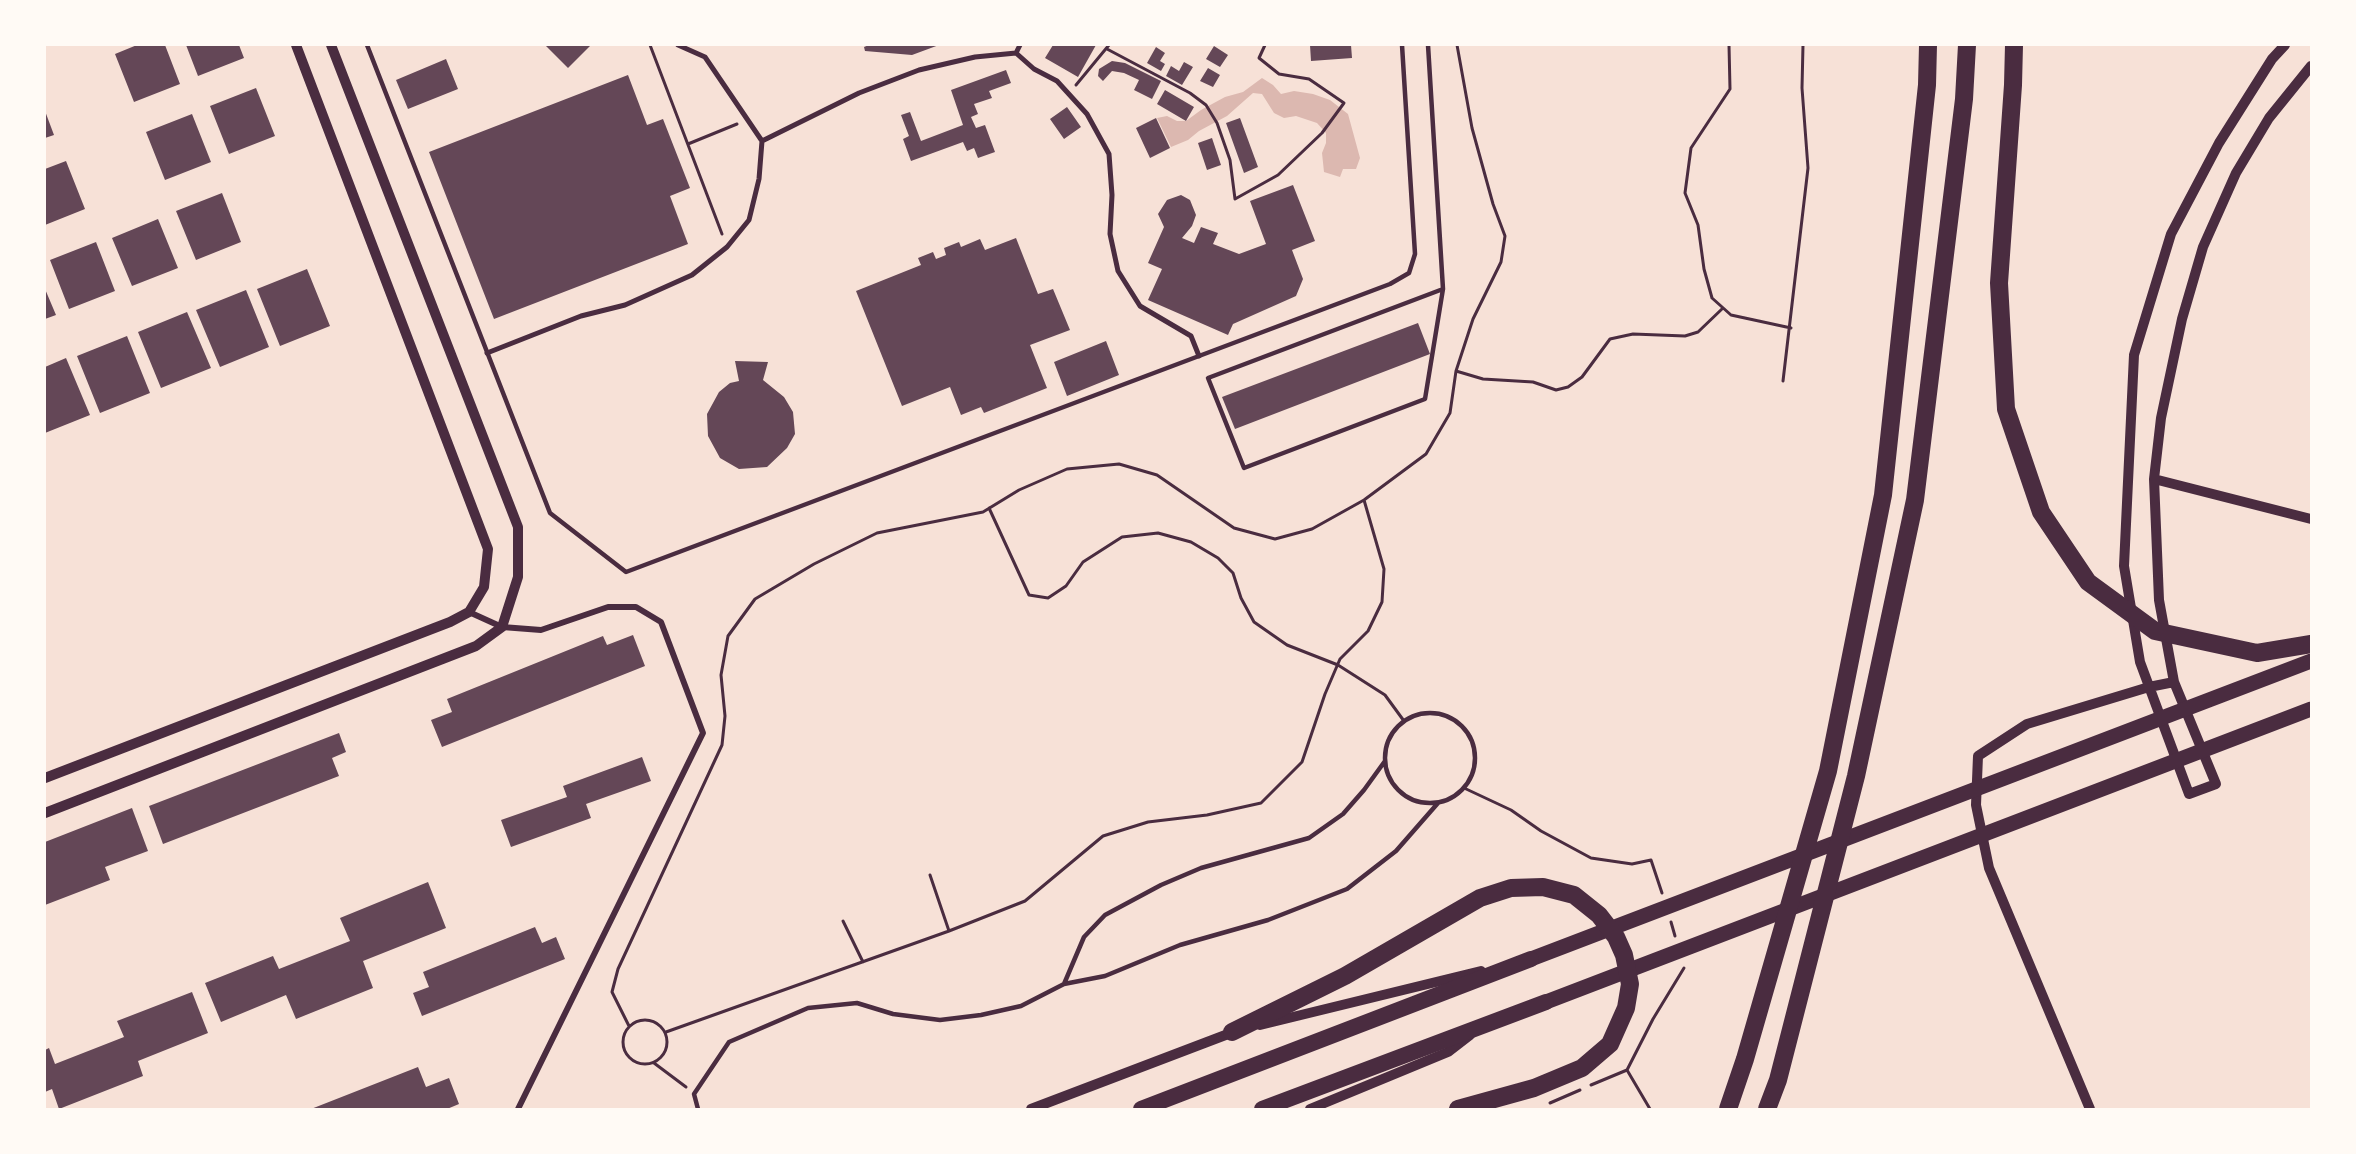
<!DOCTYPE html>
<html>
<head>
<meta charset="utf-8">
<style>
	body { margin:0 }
	#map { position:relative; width:2356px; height:1154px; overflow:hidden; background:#f7e1d7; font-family:Ubuntu,sans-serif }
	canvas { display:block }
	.frame { position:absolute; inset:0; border:46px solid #fffaf5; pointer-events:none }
</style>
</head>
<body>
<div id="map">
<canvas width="2356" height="1154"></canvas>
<div class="frame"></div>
</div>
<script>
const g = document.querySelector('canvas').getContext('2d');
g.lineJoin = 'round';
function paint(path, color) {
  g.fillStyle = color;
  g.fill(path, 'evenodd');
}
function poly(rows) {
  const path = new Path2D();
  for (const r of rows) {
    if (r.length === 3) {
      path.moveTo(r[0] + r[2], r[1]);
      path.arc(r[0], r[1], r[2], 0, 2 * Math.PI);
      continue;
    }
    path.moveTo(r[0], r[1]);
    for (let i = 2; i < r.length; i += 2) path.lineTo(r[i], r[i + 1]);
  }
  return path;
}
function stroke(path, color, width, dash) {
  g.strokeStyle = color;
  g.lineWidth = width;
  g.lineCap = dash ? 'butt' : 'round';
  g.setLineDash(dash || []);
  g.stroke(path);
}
const water = poly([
	[1262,78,1273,85,1281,94,1294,91,1313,94,1330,100,1348,114,1360,158,1356,169,1343,169,1340,177,1324,172,1322,153,1326,143,1326,133,1317,123,1296,116,1284,118,1274,113,1262,94,1253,93,1227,116,1199,131,1188,140,1171,147,1157,118,1167,116,1177,121,1186,121,1201,110,1225,97,1243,92]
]);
const building = poly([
	[137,45,165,45,180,84,134,102,115,54],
	[186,45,239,45,244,58,198,76],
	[545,45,591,45,568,68],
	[869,45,939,45,912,55,865,51,864,47],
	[1053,45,1096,45,1078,77,1045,58],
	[1310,45,1351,45,1352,58,1311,61],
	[1214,46,1228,55,1220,67,1206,59],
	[1156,47,1165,53,1160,61,1165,64,1161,71,1147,63],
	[446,59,458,89,408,109,396,80],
	[1112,61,1125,63,1161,81,1152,99,1134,90,1139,80,1124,73,1112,71,1103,81,1098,76,1099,69],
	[1184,62,1193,67,1182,85,1166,76,1171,66,1179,71],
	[1208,68,1220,75,1213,87,1200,81],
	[1006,70,1011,83,989,91,992,98,974,104,978,114,971,117,976,128,985,125,995,152,978,158,974,148,967,151,963,142,911,161,903,139,909,136,901,115,910,112,921,141,963,125,951,90],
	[628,75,647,125,663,119,690,188,670,196,688,244,494,319,429,152],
	[256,88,275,136,229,154,210,106],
	[1165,90,1194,107,1186,121,1157,104],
	[1067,107,1081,127,1064,139,1050,119],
	[45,111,54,135,45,138],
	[192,114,211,162,165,180,146,132],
	[1156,118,1170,148,1150,158,1136,128],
	[1240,118,1258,167,1244,173,1226,123],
	[1212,138,1221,165,1207,170,1198,143],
	[66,161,85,209,45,225,45,169],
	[1293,185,1315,241,1292,250,1303,279,1296,296,1233,324,1228,335,1148,300,1162,269,1148,263,1164,227,1158,214,1167,200,1181,195,1190,200,1196,215,1192,226,1182,238,1194,243,1201,227,1218,233,1213,244,1239,254,1266,244,1250,201],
	[222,193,241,242,196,260,176,211],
	[158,219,178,268,132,286,112,238],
	[1016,238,1038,294,1053,289,1070,330,1030,345,1047,388,984,413,981,407,961,415,950,387,902,406,856,291,921,265,918,258,933,252,936,259,946,255,944,248,959,242,961,247,980,239,985,250],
	[96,242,115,291,69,309,50,260],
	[307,269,330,326,280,346,257,289],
	[45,289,56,315,45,319],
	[246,290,269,347,220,367,196,310],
	[187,312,211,368,161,388,138,332],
	[1418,323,1430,354,1235,429,1222,397],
	[127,336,150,393,100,413,77,356],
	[1106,341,1119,375,1067,396,1054,362],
	[66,358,90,415,45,433,45,367],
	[735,361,768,362,763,380,784,397,793,412,795,434,787,448,767,467,739,469,720,458,708,436,707,414,719,392,730,383,739,381],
	[633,635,645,666,442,747,431,720,452,712,447,699,603,636,607,645],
	[339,733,346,752,332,758,339,776,163,844,149,806],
	[642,757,651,781,586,804,591,818,511,847,501,820,567,797,563,786],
	[132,808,148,851,105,867,110,880,45,905,45,842],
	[428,882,446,928,363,961,373,988,296,1019,286,995,221,1022,205,983,273,956,279,969,350,941,340,918],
	[535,927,542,943,556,937,565,959,422,1016,413,993,429,987,423,972],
	[192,992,208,1033,138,1061,143,1076,59,1109,52,1089,45,1092,45,1050,49,1048,55,1064,124,1037,117,1021],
	[418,1067,426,1087,449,1078,459,1104,447,1109,311,1109]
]);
const path = poly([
	[650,45,722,234],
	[1729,45,1730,89,1691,148,1685,193,1698,225,1704,269,1712,298,1731,315,1791,328],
	[1107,49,1190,93,1206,105,1217,123,1230,160,1235,199,1278,175,1322,133,1344,103,1309,79,1279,74,1259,58,1265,45],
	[1076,85,1109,45],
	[688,144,737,124],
	[1456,371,1483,379,1533,382,1556,390,1568,387,1582,377,1610,339,1633,334,1685,336,1698,332,1723,308],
	[1783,381,1808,168,1802,88,1803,45],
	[989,508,1029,595,1048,598,1066,586,1083,562,1122,537,1158,533,1191,542,1218,558,1233,573,1241,598,1254,622,1287,645,1338,665,1385,695,1404,721],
	[1464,788,1511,810,1541,831,1591,858,1632,864,1651,860,1662,893],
	[930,875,949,931],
	[843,921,863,962],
	[1671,922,1675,936],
	[645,1042,22],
	[629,1026,612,992,618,969,722,745,725,716,721,675,728,636,755,599,814,564,877,533,983,512,1019,490,1067,469,1119,464,1157,475,1234,528,1275,539,1312,529,1364,500,1426,454,1450,413,1456,371,1473,319,1501,262,1505,236,1493,204,1472,128,1457,45],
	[666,1032,949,931,1025,901,1103,836,1148,822,1207,815,1261,803,1302,762,1325,694,1340,659,1368,631,1382,602,1384,569,1364,500],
	[654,1063,686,1087],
	[1627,1070,1650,1109],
	[1591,1085,1627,1070,1653,1019,1684,968],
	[1550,1103,1580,1090]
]);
const service = poly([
	[367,45,550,513,626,572,1390,284,1409,273,1415,254,1402,45],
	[1428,45,1443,289,1425,399,1244,468,1208,378,1443,289],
	[1430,758,45],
	[1064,984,1084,937,1105,915,1161,885,1201,868,1309,838,1343,814,1364,790,1385,761],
	[698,1109,694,1094,729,1042,808,1008,857,1003,893,1014,940,1020,981,1015,1021,1006,1064,984,1105,976,1180,945,1268,920,1347,889,1396,851,1438,803]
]);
const pedestrian = poly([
	[1016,53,1034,69,1057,81,1087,114,1109,154,1112,195,1110,234,1118,271,1140,306,1191,336,1199,356],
	[762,141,859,93,919,70,975,57,1016,53,1020,45],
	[487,353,581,316,625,305,692,275,727,247,749,220,759,179,762,141,705,57,678,45]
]);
const minor = poly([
	[469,612,502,627,541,630,608,607,636,607,661,622,703,733,518,1109]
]);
const tertiary = poly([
	[2285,45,2272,59,2219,143,2171,234,2134,355,2124,566,2140,662,2189,794,2216,784,2174,682,2159,600,2154,479,2161,418,2182,319,2203,247,2236,173,2269,118,2311,66],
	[2154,479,2311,519],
	[45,778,450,622,469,612,484,587,488,549,296,45],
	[45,813,476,646,502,627,518,577,518,527,331,45],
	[1260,1025,1481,971],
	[1031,1109,1236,1031],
	[1310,1109,1448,1052,1470,1035],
	[2090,1109,1989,868,1976,805,1978,756,2027,724,2149,687,2174,682]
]);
const primary = poly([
	[1531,959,2311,661],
	[1546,1002,2311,709]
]);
const trunk = poly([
	[1141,1109,1531,959],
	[1262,1109,1546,1002]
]);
const motorway = poly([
	[2014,45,2013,85,1999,283,2006,409,2041,512,2088,582,2155,631,2257,653,2311,644],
	[1232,1032,1345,976,1480,898,1511,888,1543,887,1574,895,1599,915,1616,937,1624,955,1630,984,1626,1008,1610,1044,1582,1068,1534,1088,1458,1109],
	[1728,1109,1745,1059,1828,771,1883,495,1927,85,1928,45],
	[1767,1109,1778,1080,1856,776,1915,500,1964,99,1967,45]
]);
paint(water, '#dcb8b0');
paint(building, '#644757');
stroke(path, '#4a2c40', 3);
stroke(service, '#4a2c40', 4.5);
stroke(pedestrian, '#4a2c40', 5);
stroke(minor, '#4a2c40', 6);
stroke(tertiary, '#4a2c40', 10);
stroke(primary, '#4a2c40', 15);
stroke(trunk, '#4a2c40', 16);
stroke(motorway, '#4a2c40', 18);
</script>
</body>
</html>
